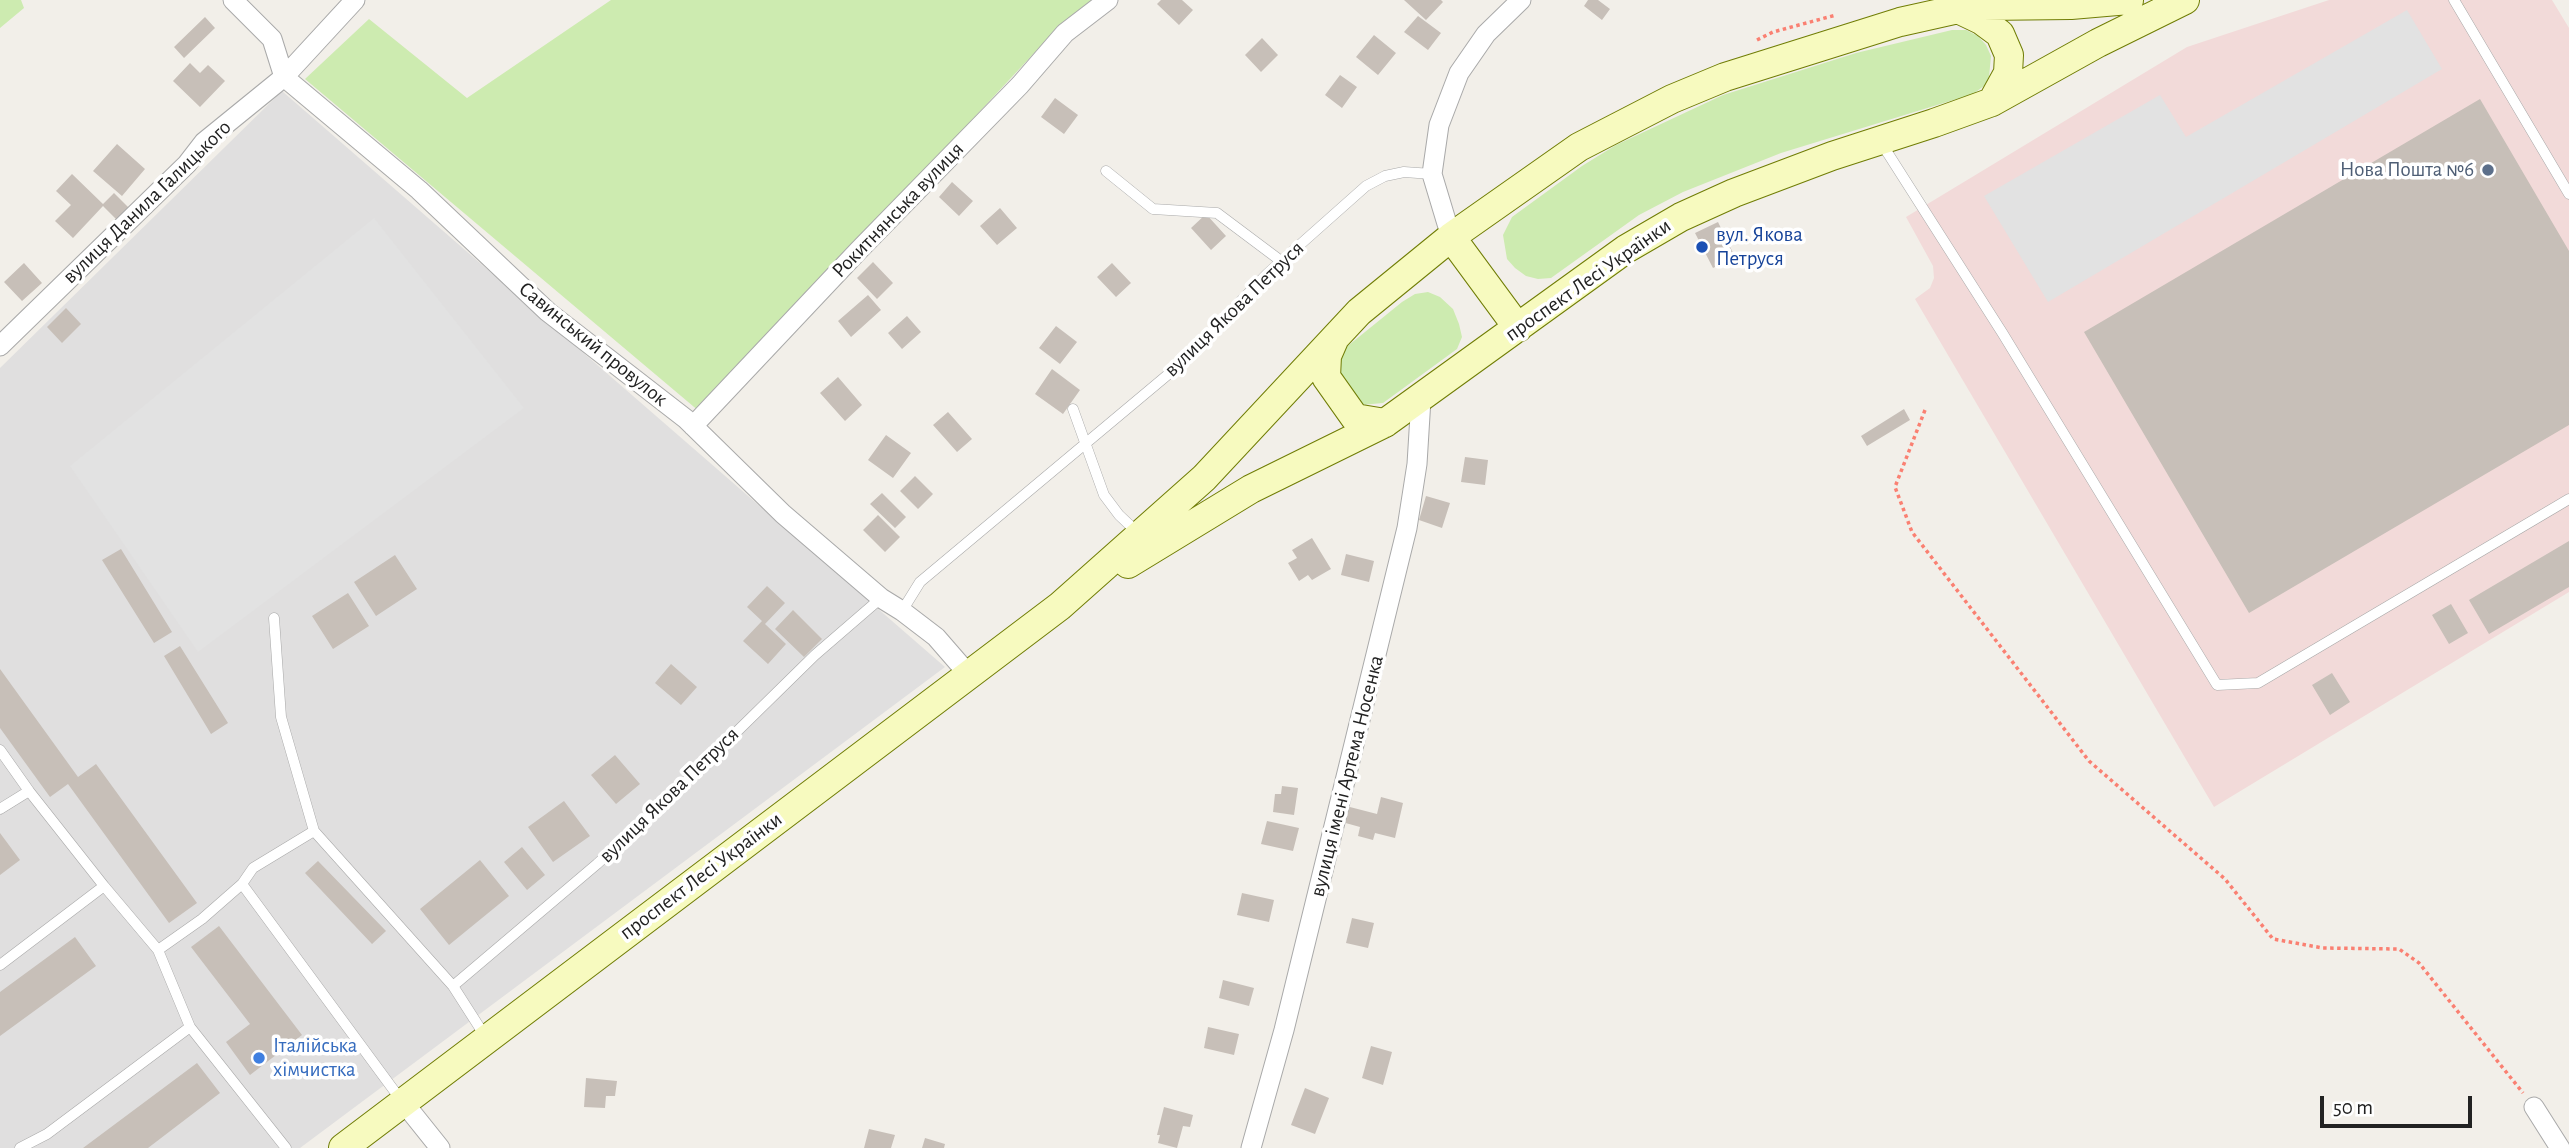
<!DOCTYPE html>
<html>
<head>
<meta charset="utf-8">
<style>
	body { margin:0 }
	#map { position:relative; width:2569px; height:1148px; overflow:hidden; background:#f2efe9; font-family:"Alegreya Sans",sans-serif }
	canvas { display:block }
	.scale { position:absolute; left:2320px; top:1096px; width:152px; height:32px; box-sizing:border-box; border:4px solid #222; border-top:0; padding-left:9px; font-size:21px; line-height:24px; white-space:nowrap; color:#222; -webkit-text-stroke:5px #fff; paint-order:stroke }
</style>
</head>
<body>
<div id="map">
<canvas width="2569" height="1148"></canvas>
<div class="scale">50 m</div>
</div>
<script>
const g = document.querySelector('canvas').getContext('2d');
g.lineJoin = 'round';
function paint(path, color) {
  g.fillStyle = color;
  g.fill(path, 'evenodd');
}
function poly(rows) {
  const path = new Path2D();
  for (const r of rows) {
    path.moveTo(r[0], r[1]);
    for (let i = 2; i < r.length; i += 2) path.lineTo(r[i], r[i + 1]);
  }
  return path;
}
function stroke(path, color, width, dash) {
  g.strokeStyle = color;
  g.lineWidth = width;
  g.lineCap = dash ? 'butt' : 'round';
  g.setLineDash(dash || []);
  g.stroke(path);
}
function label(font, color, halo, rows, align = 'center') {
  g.font = font + ' "Alegreya Sans",sans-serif';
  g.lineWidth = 7;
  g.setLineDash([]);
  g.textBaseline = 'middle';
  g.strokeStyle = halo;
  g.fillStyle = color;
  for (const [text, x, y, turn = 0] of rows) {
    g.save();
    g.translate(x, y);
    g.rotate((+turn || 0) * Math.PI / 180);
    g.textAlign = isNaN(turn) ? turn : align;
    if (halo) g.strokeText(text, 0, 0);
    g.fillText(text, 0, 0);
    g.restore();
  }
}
const residential = poly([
	[282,91,945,667,300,1148,0,1148,0,368]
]);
const commercial = poly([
	[2329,0,2552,0,2569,28,2569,592,2214,807,1915,299,1930,288,1934,278,1933,266,1906,217,2187,47]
]);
const grass = poly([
	[0,0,21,0,24,8,0,28],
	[611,0,1097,0,1050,36,700,412,305,79,369,19,467,98],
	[1952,30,1966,30,1978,36,1986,45,1991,56,1989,77,1984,86,1973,94,1781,153,1683,192,1639,215,1551,278,1538,279,1526,276,1515,268,1507,259,1503,235,1512,217,1582,166,1616,145,1723,95,1856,53],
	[1428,292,1440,297,1453,309,1459,324,1462,337,1457,349,1383,403,1361,405,1342,394,1337,360,1344,349,1402,302,1415,294]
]);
const parking = poly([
	[2407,10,2442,69,2048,302,1984,196,2160,95,2186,137],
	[374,218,524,408,198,652,70,466]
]);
const building = poly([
	[1161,0,1182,0,1193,10,1179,25,1157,4],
	[1404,0,1441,0,1443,2,1426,20],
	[1588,0,1598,0,1610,9,1602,20,1584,6],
	[1418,16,1441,33,1428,50,1404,32],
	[205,17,215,28,184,58,174,47],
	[1374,35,1396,53,1378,75,1356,57],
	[1262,38,1278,55,1261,72,1245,55],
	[190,63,200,73,208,65,225,81,200,107,173,81],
	[1340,75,1357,87,1342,108,1325,95],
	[1055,98,1078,115,1064,134,1041,117],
	[2480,99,2569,251,2569,425,2249,613,2084,332],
	[117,144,145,169,122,196,93,171],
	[72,174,103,204,114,193,130,209,118,221,103,206,73,238,55,221,71,205,56,191],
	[952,182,973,201,959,216,939,197],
	[1000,208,1017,228,997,245,980,226],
	[1206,214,1226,236,1211,250,1191,228],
	[1718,222,1735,257,1713,268,1695,233],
	[873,262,893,283,877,299,857,278],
	[24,263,42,283,22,301,4,282],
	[1112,263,1131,283,1116,297,1097,277],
	[868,295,881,310,851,337,838,321],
	[66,308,81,324,62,343,47,327],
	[907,316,921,332,902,349,888,333],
	[1056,326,1077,342,1060,364,1039,348],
	[1052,369,1080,390,1063,414,1035,394],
	[838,377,862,405,845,421,820,393],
	[1904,409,1910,420,1867,446,1861,436],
	[948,412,972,439,957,452,933,425],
	[886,435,911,453,893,478,868,460],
	[1465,457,1488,460,1485,485,1461,482],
	[915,476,933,494,918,509,900,491],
	[882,493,906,517,895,528,870,504],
	[1426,496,1450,503,1442,528,1419,520],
	[878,515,900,537,885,552,863,530],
	[1312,538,1331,569,1312,580,1308,575,1299,581,1288,563,1297,558,1292,550],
	[2569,541,2569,587,2489,634,2469,600],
	[121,549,172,632,154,643,102,560],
	[1346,554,1374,561,1369,582,1341,575],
	[395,555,417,589,376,616,354,582],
	[767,586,785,603,765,624,786,644,768,664,743,641,762,621,747,607],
	[348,593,369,626,333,649,312,616],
	[2451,604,2468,633,2449,644,2432,615],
	[793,610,822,639,804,657,775,629],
	[180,646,228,723,211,734,164,656],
	[671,664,697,687,681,705,655,683],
	[0,669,78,777,96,764,197,903,169,923,68,784,50,797,0,728],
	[2332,673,2350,702,2330,715,2312,685],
	[615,755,640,784,616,804,591,775],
	[1282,786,1298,788,1294,815,1273,812,1275,794,1281,794],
	[1381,797,1403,803,1395,838,1375,833,1373,840,1358,836,1360,827,1342,822,1346,806,1377,814],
	[564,801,590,836,553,862,528,827],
	[1267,821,1299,828,1293,851,1261,844],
	[0,833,20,860,0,875],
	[522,847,545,875,527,890,504,862],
	[480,860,509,896,449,945,420,909],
	[318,861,386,931,372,944,305,873],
	[1242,893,1274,900,1269,922,1237,915],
	[1352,918,1374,923,1368,948,1346,943],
	[219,926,302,1035,250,1075,226,1042,250,1024,191,947],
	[75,937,96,966,0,1036,0,992],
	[1223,980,1254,988,1249,1006,1219,998],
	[1208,1027,1239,1034,1234,1055,1204,1048],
	[1371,1046,1392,1052,1383,1085,1362,1078],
	[197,1063,220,1093,148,1148,83,1148],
	[586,1078,617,1081,615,1096,606,1096,605,1108,584,1107],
	[1305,1088,1329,1098,1315,1134,1291,1125],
	[1164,1107,1193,1115,1190,1127,1183,1126,1177,1148,1158,1143,1160,1135,1157,1135],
	[869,1129,895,1135,891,1148,864,1148],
	[925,1138,945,1144,944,1148,922,1148]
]);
const path = poly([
	[1757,40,1773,32,1836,15],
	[1925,410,1895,487,1912,532,2089,761,2225,879,2273,939,2323,948,2399,949,2419,963,2523,1093]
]);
const lane = poly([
	[2454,0,2569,194],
	[1880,141,2003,334,2217,685,2258,683,2569,499],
	[1106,171,1153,209,1217,213,1281,261],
	[1073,409,1104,495,1119,515,1137,532],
	[902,611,920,582,1177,367,1267,274,1366,186,1385,176,1404,172,1432,174],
	[274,618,281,717,314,831,253,868,242,884,401,1100],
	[0,750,29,791,104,886],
	[0,809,29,791],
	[314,831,453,986,485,1036],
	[158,950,202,919,242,884],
	[0,965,104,886,158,950,190,1027],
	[453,986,597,864,664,803,815,655,881,598],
	[20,1148,47,1134,190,1027,286,1148]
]);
const street = poly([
	[233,0,272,39,284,77,419,190,548,312,686,419,783,514,881,598,902,611,936,637,969,675],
	[1451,237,1432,174,1439,125,1459,73,1486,34,1521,0],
	[0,346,187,164,204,142,284,77,355,0],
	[693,426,858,251,1020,85,1065,33,1108,0],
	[404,1103,440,1148],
	[2534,1107,2560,1148],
	[1251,1148,1284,1030,1407,528,1417,464,1421,399]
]);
const secondary = poly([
	[1958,9,1981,20,2000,34,2009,55,2008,73,1992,102],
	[1451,237,1518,328],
	[1334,340,1327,356,1326,377,1355,418,1385,423],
	[1128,564,1251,489,1385,423,1626,249,1681,217,1734,193,1832,156,1934,123,1992,102,2098,43,2185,0],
	[343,1148,1060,606,1204,478,1359,312,1451,237,1579,147,1672,99,1725,77,1900,22,1958,9,1983,6,2071,5,2129,0]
]);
const markers = [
	[2488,170,7,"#5c6f8a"],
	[1702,247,7,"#1a4fb4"],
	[259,1058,7,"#3f7fe0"]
];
const serviceNames = [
	["Нова Пошта №6",2474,170]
];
const streetNames = [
	["вулиця Данила Галицького",147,202,-44],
	["Рокитнянська вулиця",898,210,-46],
	["проспект Лесі Українки",1588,280,-35],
	["вулиця Якова Петруся",1234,309,-44],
	["Савинський провулок",593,344,39],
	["вулиця імені Артема Носенка",1347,776,-76],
	["вулиця Якова Петруся",669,795,-44],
	["проспект Лесі Українки",701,876,-37]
];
const transitNames = [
	["вул. Якова",1716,235],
	["Петруся",1716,259]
];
const shopNames = [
	["Італійська",273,1046],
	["хімчистка",273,1070]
];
paint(residential, '#e0dfdf');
paint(commercial, '#f2dad9');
paint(grass, '#cdebb0');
paint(parking, '#e2e2e2');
paint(building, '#c7bfb8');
stroke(lane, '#a9a9a9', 11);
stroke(street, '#a9a9a9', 21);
stroke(secondary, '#707d05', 30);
stroke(path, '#fa8072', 3.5, [3.5, 3.5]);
stroke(lane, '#fff', 10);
stroke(street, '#fff', 19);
stroke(secondary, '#f7fabf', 28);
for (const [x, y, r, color] of markers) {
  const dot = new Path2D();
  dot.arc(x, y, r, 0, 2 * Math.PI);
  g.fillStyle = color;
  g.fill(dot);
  stroke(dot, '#fff', 2.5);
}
label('21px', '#4e5e75', '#fff', serviceNames, 'right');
label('21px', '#222', '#fff', streetNames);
label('21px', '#164399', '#fff', transitNames, 'left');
label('21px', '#366cbe', '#fff', shopNames, 'left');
</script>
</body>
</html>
